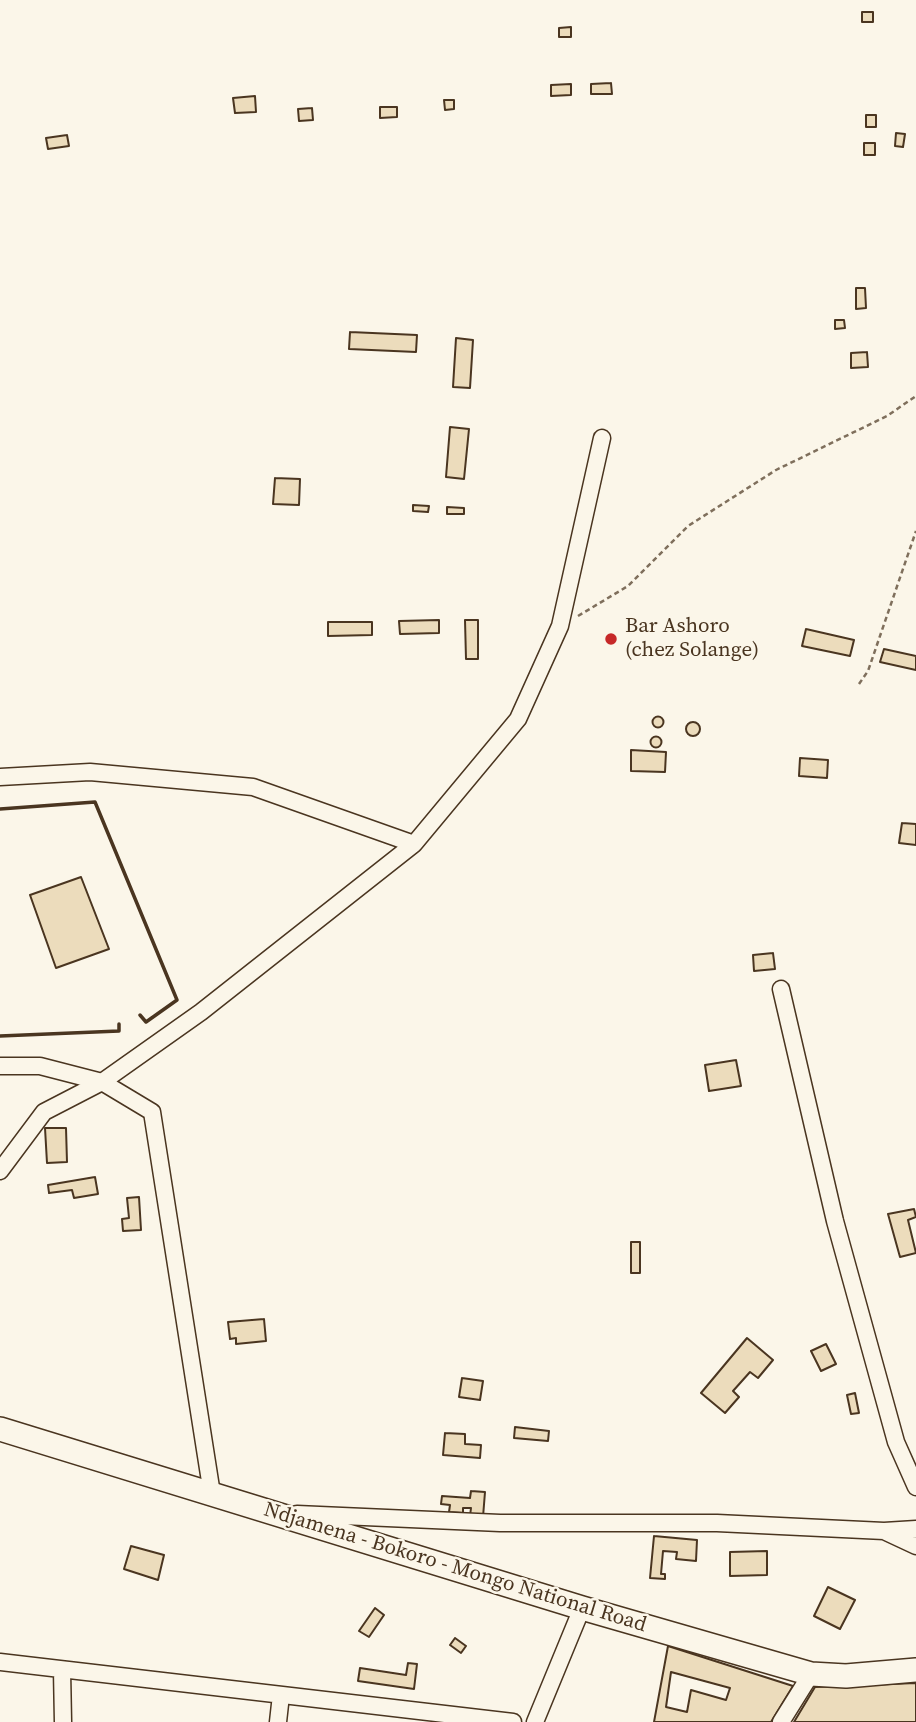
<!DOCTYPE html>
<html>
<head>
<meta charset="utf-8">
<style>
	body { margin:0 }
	canvas { display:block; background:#fbf6e9 }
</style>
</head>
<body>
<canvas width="916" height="1722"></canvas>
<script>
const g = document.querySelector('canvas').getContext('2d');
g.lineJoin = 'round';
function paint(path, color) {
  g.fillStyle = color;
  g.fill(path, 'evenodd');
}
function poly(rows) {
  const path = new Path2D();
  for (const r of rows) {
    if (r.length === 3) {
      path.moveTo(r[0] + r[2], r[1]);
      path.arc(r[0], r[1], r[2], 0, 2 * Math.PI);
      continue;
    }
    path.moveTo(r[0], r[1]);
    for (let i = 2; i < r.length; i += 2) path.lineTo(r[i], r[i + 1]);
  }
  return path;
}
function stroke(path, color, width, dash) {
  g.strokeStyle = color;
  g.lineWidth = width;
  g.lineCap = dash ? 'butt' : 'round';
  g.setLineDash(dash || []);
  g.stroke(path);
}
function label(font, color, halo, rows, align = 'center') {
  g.font = font + ' "Source Serif 4",serif';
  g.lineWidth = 5;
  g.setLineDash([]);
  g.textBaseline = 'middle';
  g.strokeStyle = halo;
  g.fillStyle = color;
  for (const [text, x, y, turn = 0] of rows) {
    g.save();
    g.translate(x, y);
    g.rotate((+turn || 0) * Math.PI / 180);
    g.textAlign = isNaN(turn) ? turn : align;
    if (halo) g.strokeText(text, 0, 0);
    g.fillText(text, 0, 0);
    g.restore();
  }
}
const building = poly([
	[862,12,873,12,873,22,862,22,862,12],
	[571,27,571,37,559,37,559,28,571,27],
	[611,83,612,94,591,94,591,84,611,83],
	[571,84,571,95,551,96,551,85,571,84],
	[255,96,256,112,235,113,233,98,255,96],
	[444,100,454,100,454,109,445,110,444,100],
	[380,107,397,107,397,117,380,118,380,107],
	[312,108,313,120,299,121,298,109,312,108],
	[866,115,876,115,876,127,866,127,866,115],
	[896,133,905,134,903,147,895,146,896,133],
	[67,135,69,146,48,149,46,138,67,135],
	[864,143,875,143,875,155,864,155,864,143],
	[856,288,865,288,866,308,856,309,856,288],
	[835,320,844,320,845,328,835,329,835,320],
	[350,332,417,335,416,352,349,349,350,332],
	[456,338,473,340,470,388,453,387,456,338],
	[867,352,868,367,851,368,851,353,867,352],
	[450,427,469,429,464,479,446,477,450,427],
	[275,478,300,479,299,505,273,504,275,478],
	[413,505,429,506,428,512,413,511,413,505],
	[447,507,464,508,464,514,447,514,447,507],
	[439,620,439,633,400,634,399,621,439,620],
	[465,620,478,620,478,659,466,659,465,620],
	[328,622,372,622,372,635,328,636,328,622],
	[806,629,854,640,850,656,802,646,806,629],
	[884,649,916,656,916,670,880,662,884,649],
	[658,722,5.5],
	[693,729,7],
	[656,742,5.5],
	[631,750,666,752,665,772,631,771,631,750],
	[800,758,828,760,827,778,799,776,800,758],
	[902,823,916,824,916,845,899,843,902,823],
	[81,877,109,949,56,968,30,895,81,877],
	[773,953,775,969,754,971,753,955,773,953],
	[736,1060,741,1086,709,1091,705,1065,736,1060],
	[45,1128,66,1128,67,1162,47,1163,45,1128],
	[95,1177,98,1194,74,1198,72,1190,49,1193,48,1185,95,1177],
	[139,1197,141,1230,123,1231,122,1219,129,1218,127,1198,139,1197],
	[914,1209,916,1217,908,1220,916,1253,900,1257,888,1214,914,1209],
	[631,1242,640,1242,640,1273,631,1273,631,1242],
	[264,1319,266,1341,236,1344,236,1338,230,1339,228,1322,264,1319],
	[747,1338,773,1360,758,1378,750,1372,733,1391,739,1397,725,1413,701,1393,747,1338],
	[826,1344,836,1364,821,1371,811,1351,826,1344],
	[462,1378,483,1381,480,1400,459,1397,462,1378],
	[855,1393,859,1413,851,1414,847,1395,855,1393],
	[515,1427,549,1431,548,1441,514,1438,515,1427],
	[445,1433,465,1434,465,1444,481,1445,480,1458,443,1455,445,1433],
	[471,1491,485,1492,483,1517,470,1516,471,1508,463,1508,463,1513,449,1512,450,1505,441,1504,442,1496,470,1498,471,1491],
	[654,1536,697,1540,696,1561,676,1559,677,1552,663,1551,661,1574,665,1574,665,1579,650,1578,654,1536],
	[131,1546,164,1555,158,1580,124,1569,131,1546],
	[767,1551,767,1575,730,1576,730,1552,767,1551],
	[828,1587,855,1600,840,1629,814,1616,828,1587],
	[375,1608,384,1615,369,1637,359,1631,375,1608],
	[455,1638,466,1646,461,1653,450,1645,455,1638],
	[668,1646,793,1686,771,1722,654,1722,668,1646],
	[408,1663,417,1664,414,1689,358,1681,360,1668,406,1675,408,1663],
	[671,1672,730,1688,726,1700,691,1690,687,1712,666,1707,671,1672],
	[916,1683,916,1722,794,1722,815,1687,916,1683]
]);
const path = poly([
	[578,616,628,586,688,526,776,470,887,416,916,396],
	[859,684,868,671,916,531]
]);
const minor = poly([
	[0,777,90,772,253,787,414,844],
	[781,989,835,1221,896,1442,916,1487],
	[0,1066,40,1066,102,1082,152,1112,212,1494],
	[0,1171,44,1112,102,1082,201,1012,414,844,518,719,560,626,602,438],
	[297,1514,500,1523,717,1523,884,1531,916,1529],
	[886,1532,916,1546],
	[0,1662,513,1722],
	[62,1670,63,1722],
	[278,1722,281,1695],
	[535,1722,582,1608],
	[781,1722,811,1674]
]);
const highway = poly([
	[0,1429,582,1608,811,1674,846,1676,916,1670]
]);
const wall = poly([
	[0,809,95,802,177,1000,146,1022,140,1015],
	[0,1036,119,1031,119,1024]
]);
const markers = [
	[611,639,7,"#c62828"]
];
const poiNames = [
	["Bar Ashoro",625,627],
	["(chez Solange)",625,651]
];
const streetNames = [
	["Ndjamena - Bokoro - Mongo National Road",455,1568,17]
];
paint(building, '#ecdcbc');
stroke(building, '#4a3520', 2);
stroke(minor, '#4a3520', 19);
stroke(highway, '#4a3520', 26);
stroke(path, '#7f6f5c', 2.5, [5, 3.5]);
stroke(minor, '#fbf6e9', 16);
stroke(highway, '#fbf6e9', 23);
stroke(wall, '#4a3520', 3.5);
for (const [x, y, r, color] of markers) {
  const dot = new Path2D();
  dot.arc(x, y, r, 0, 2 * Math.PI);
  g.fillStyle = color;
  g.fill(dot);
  stroke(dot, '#fbf6e9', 2.5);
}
label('21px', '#4a3520', '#fbf6e9', poiNames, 'left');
label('21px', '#4a3520', '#fbf6e9', streetNames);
</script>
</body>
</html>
